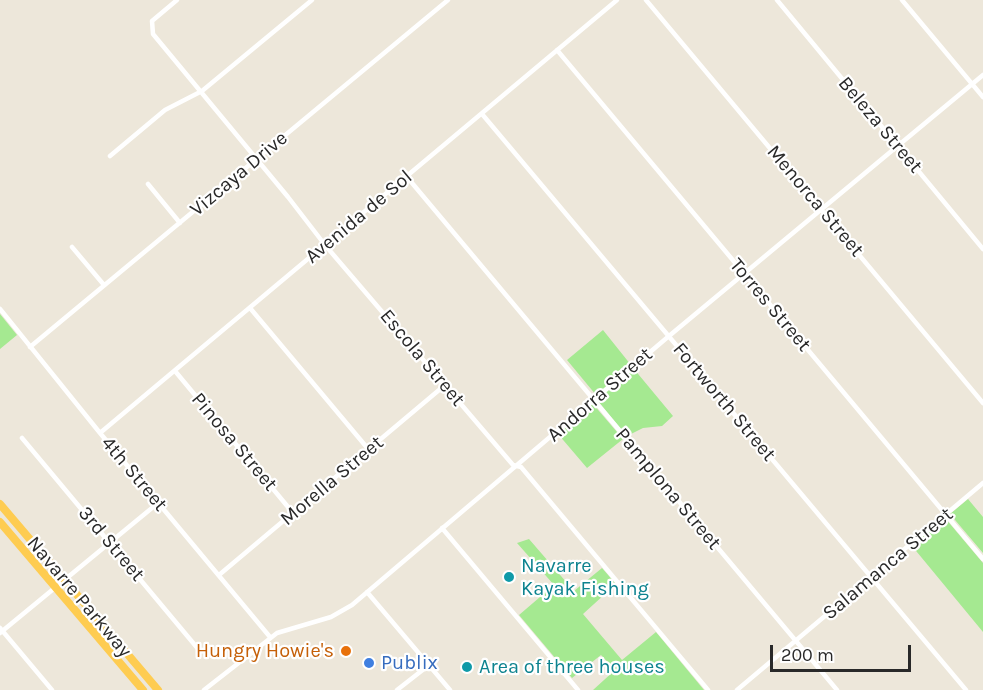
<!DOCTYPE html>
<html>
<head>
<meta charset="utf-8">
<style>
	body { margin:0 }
	#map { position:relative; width:983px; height:690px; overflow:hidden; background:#ede7da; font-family:Karla,sans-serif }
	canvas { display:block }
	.scale { position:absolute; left:770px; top:645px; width:141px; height:27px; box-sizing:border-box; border:3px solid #292929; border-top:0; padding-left:8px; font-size:18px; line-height:21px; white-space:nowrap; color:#292929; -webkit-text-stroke:4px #fff; paint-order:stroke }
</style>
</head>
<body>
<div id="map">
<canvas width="983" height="690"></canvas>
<div class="scale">200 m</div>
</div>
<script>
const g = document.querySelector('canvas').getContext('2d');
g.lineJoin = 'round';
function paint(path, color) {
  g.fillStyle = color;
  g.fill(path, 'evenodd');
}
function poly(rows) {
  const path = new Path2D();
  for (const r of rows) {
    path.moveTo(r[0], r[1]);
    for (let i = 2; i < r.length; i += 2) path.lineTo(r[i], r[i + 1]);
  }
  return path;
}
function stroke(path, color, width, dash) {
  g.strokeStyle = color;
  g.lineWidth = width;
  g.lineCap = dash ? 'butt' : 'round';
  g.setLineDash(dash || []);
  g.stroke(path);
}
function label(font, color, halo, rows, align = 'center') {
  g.font = font + ' Karla,sans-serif';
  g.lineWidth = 4.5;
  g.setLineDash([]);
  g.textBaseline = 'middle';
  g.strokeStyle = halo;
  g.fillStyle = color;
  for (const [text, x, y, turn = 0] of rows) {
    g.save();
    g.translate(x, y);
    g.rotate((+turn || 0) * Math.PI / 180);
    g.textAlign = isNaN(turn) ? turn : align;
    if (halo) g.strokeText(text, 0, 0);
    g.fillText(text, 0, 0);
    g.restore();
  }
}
const green = poly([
	[0,314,17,335,0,349],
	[603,330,631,365,596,395,567,360],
	[634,369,673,416,662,426,643,428,627,436,597,400],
	[593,404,623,439,587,468,558,434],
	[968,499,983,517,983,553,950,514],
	[945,518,983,563,983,632,912,546],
	[529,539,574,591,602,568,616,584,583,614,622,660,656,632,704,690,593,690,615,670,601,655,572,678,519,615,554,585,517,543]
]);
const minor = poly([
	[177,0,152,21,153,34,288,197,325,245,513,465,521,467,708,690],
	[646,0,983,403],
	[777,0,983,249],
	[902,0,983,97],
	[557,50,983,559],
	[482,114,966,690],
	[110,156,165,110,202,91,312,0],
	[407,177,837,690],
	[148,184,180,223],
	[72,247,104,285],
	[250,308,369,450],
	[0,309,100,433,270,637],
	[30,347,448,0],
	[175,371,293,513],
	[100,433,617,0],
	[22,438,199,650],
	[442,528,578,690],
	[219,575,445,385],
	[367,592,450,690],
	[0,628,52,690],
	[0,633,158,503],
	[204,690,277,633,331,617,352,605,669,336,983,75],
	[397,690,429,665],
	[737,690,983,483]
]);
const trunk = poly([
	[0,504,158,690],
	[0,522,143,690]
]);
const markers = [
	[509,577,6,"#0f9aa8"],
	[346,651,6,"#e8710a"],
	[369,663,6,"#3f7fe0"],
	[467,667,6,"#0f9aa8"]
];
const streetNames = [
	["Beleza Street",880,125,50],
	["Vizcaya Drive",239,174,-40],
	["Menorca Street",815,201,50],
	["Avenida de Sol",359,217,-40],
	["Torres Street",770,305,50],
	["Escola Street",422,358,50],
	["Andorra Street",600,395,-41],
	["Fortworth Street",724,402,50],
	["Pinosa Street",234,442,50],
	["4th Street",134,474,50],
	["Morella Street",332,481,-40],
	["Pamplona Street",668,489,50],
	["3rd Street",111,544,50],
	["Salamanca Street",888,564,-40],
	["Navarre Parkway",79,597,50]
];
const cultureNames = [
	["Navarre",521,566],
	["Kayak Fishing",521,589],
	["Area of three houses",479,667]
];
const foodNames = [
	["Hungry Howie's",334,651]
];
const shopNames = [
	["Publix",381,663]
];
paint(green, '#a5e991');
stroke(minor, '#fff', 4.5);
stroke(trunk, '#fecc51', 8);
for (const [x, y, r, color] of markers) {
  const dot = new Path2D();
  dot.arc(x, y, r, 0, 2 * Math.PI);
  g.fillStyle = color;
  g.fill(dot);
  stroke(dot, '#fff', 2);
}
label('20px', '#292929', '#fff', streetNames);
label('20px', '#0d838f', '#fff', cultureNames, 'left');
label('20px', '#c56008', '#fff', foodNames, 'right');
label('20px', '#366cbe', '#fff', shopNames, 'left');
</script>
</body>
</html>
